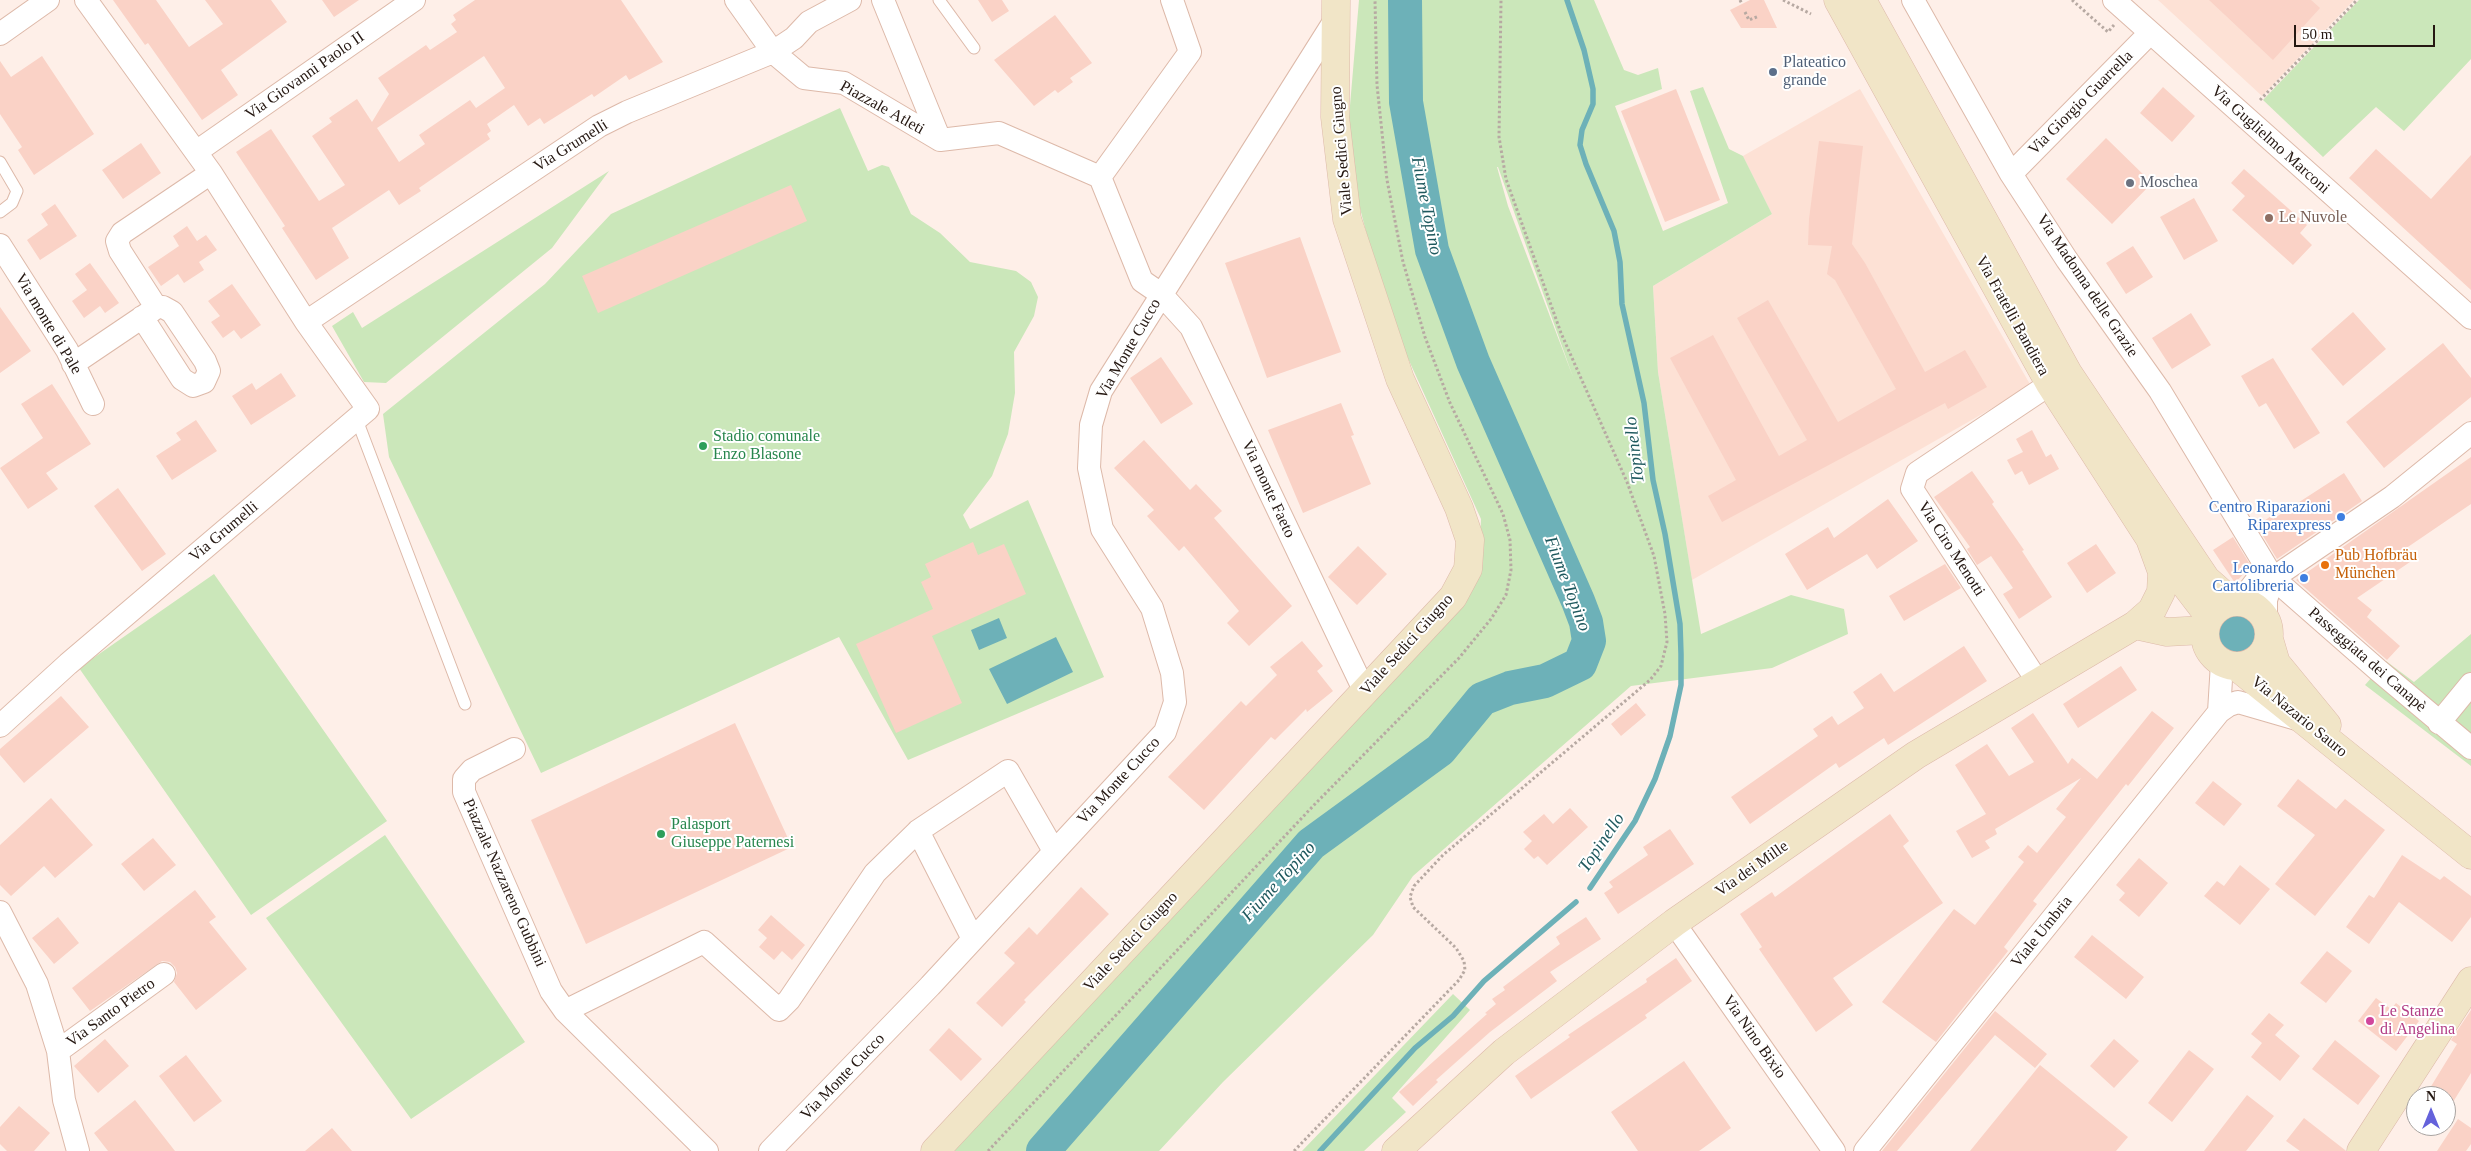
<!DOCTYPE html>
<html>
<head>
<meta charset="utf-8">
<style>
	body { margin:0 }
	#map { position:relative; width:2471px; height:1151px; overflow:hidden; background:#feefe8; font-family:"Times New Roman",serif }
	canvas { display:block }
	.north { position:absolute; left:2406px; top:1086px; width:50px; height:50px; box-sizing:border-box; background:#fff; border:1px solid #a8a3a0; border-radius:50%; rotate:0deg; font-size:14px; font-weight:700; line-height:20px; text-align:center; color:#251812 }
	.north::after { content:''; display:block; margin:auto; width:18px; height:22px; background:#6562db; clip-path:polygon(50% 0,100% 100%,50% 72%,0 100%) }
	.scale { position:absolute; left:2294px; top:25px; width:141px; height:22px; box-sizing:border-box; border:2px solid #251812; border-top:0; padding-left:6px; font-size:15px; line-height:18px; white-space:nowrap; color:#251812; -webkit-text-stroke:4px #fff; paint-order:stroke }
</style>
</head>
<body>
<div id="map">
<canvas width="2471" height="1151"></canvas>
<div class="north">N</div>
<div class="scale">50 m</div>
</div>
<script>
const g = document.querySelector('canvas').getContext('2d');
g.lineJoin = 'round';
function paint(path, color) {
  g.fillStyle = color;
  g.fill(path, 'evenodd');
}
function poly(rows) {
  const path = new Path2D();
  for (const r of rows) {
    if (r.length === 3) {
      path.moveTo(r[0] + r[2], r[1]);
      path.arc(r[0], r[1], r[2], 0, 2 * Math.PI);
      continue;
    }
    path.moveTo(r[0], r[1]);
    for (let i = 2; i < r.length; i += 2) path.lineTo(r[i], r[i + 1]);
  }
  return path;
}
function stroke(path, color, width, dash) {
  g.strokeStyle = color;
  g.lineWidth = width;
  g.lineCap = dash ? 'butt' : 'round';
  g.setLineDash(dash || []);
  g.stroke(path);
}
function label(font, color, halo, rows, align = 'center') {
  g.font = font + ' "Times New Roman",serif';
  g.lineWidth = 4;
  g.setLineDash([]);
  g.textBaseline = 'middle';
  g.strokeStyle = halo;
  g.fillStyle = color;
  for (const [text, x, y, turn = 0] of rows) {
    g.save();
    g.translate(x, y);
    g.rotate((+turn || 0) * Math.PI / 180);
    g.textAlign = isNaN(turn) ? turn : align;
    if (halo) g.strokeText(text, 0, 0);
    g.fillText(text, 0, 0);
    g.restore();
  }
}
const built = poly([
	[2158,0,2354,0,2262,96],
	[1860,89,2031,386,1692,580,1658,372,1653,286,1772,214,1743,156]
]);
const green = poly([
	[1359,0,1594,0,1624,70,1638,75,1658,68,1662,89,1615,106,1663,231,1728,203,1690,91,1703,87,1729,149,1743,156,1772,214,1653,286,1658,372,1701,634,1791,595,1844,609,1848,634,1772,668,1631,686,1413,876,1373,935,1223,1082,1159,1151,952,1151,1301,780,1479,575,1481,519,1386,310,1351,173,1348,129],
	[1497,167,1498,167,1573,377,1508,206],
	[2359,0,2471,0,2471,59,2404,131,2376,107,2323,157,2263,100],
	[840,108,868,171,882,165,889,167,911,214,940,233,970,262,1016,271,1031,282,1038,297,1034,316,1014,352,1015,393,1008,434,992,476,963,515,970,529,1028,500,1104,677,908,760,839,637,541,773,389,457,383,414,545,284,611,214],
	[609,171,552,248,386,383,364,382,332,326,353,312,362,328],
	[214,574,387,821,251,915,79,668],
	[2471,634,2471,766,2365,685,2386,661,2414,682],
	[385,835,525,1042,411,1119,266,918],
	[1453,994,1470,1010,1392,1098,1406,1112,1364,1151,1302,1151]
]);
const water = poly([
	[2236,634,19],
	[999,618,1007,638,979,650,971,630],
	[1056,637,1073,672,1007,704,989,669]
]);
const stream = poly([
	[1567,0,1584,50,1593,89,1593,104,1582,130,1580,145,1586,164,1614,231,1620,262,1622,304,1644,403,1653,480,1665,534,1680,624,1681,654,1681,685,1670,736,1655,779,1635,821,1590,888],
	[1320,1151,1415,1048,1453,1016,1484,981,1576,902]
]);
const river = poly([
	[1043,1151,1311,844,1440,750,1482,699,1510,688,1545,681,1580,664,1589,641,1586,622,1578,601,1473,362,1432,250,1406,102,1405,0]
]);
const building = poly([
	[113,0,156,0,189,47,223,24,205,0,271,0,287,22,221,70,238,95,202,120,148,43,145,45],
	[322,0,359,0,334,17],
	[475,0,621,0,663,62,629,80,626,75,594,97,592,94,544,124,540,118,528,126,514,105,487,124,491,131,487,134,490,139,419,188,421,191,399,205,389,190,332,228,349,258,316,280,282,228,285,226,236,152,271,129,319,201,345,185,312,136,332,122,329,118,357,99,372,122,389,94,378,78,426,45,430,50,457,32,451,24,456,20,453,15],
	[484,56,505,88,476,108,470,100,419,135,425,144,399,162,377,128],
	[978,0,1002,0,1009,11,992,22],
	[1750,0,1764,0,1777,28,1741,28,1730,10],
	[2209,0,2311,0,2320,8,2273,60],
	[1055,15,1092,63,1070,78,1073,82,1058,93,1055,90,1034,106,994,60],
	[42,56,94,134,34,175,18,150,22,147,0,114,0,61,11,77],
	[2163,87,2195,116,2172,142,2140,113],
	[1676,89,1720,200,1665,222,1621,111],
	[2106,138,2152,183,2112,224,2066,179],
	[1819,141,1863,146,1852,244,1865,263,1925,372,1965,350,1987,387,1948,409,1945,403,1722,522,1708,496,1736,480,1670,358,1713,335,1779,456,1807,440,1737,318,1768,300,1838,422,1896,389,1835,280,1827,274,1832,246,1808,245,1809,219],
	[141,143,161,173,123,199,102,170],
	[2376,149,2431,199,2471,155,2471,290,2349,178],
	[2244,169,2307,225,2300,233,2312,245,2293,265,2232,210,2245,196,2231,183],
	[791,185,807,221,598,313,582,276],
	[2194,198,2218,241,2184,260,2160,217],
	[55,204,77,236,40,260,27,240,48,225,41,214],
	[187,226,197,241,206,235,217,250,199,262,204,270,184,283,178,274,161,286,148,267,179,246,173,236],
	[1300,237,1341,352,1267,378,1225,263],
	[2133,246,2153,277,2126,294,2106,263],
	[90,263,119,303,105,313,100,306,84,318,72,301,87,290,75,274],
	[232,284,261,325,241,339,234,330,223,338,211,322,220,316,208,301],
	[0,307,31,351,0,373],
	[2353,312,2386,349,2343,386,2311,349],
	[2191,313,2211,345,2172,369,2152,338],
	[2443,343,2471,378,2471,397,2384,468,2346,422],
	[1161,357,1193,404,1161,424,1130,378],
	[2273,358,2320,433,2294,449,2266,403,2259,407,2241,376],
	[281,373,296,396,251,425,232,396,252,383,256,390],
	[52,384,91,444,46,473,58,489,28,509,0,468,43,438,21,404],
	[1341,403,1354,435,1351,436,1371,484,1303,513,1268,430],
	[196,420,217,451,172,480,156,456,181,440,176,433],
	[2032,430,2046,457,2051,454,2059,469,2029,485,2022,471,2015,475,2007,460,2023,452,2016,439],
	[1144,440,1190,490,1196,484,1222,511,1214,518,1292,606,1249,646,1227,623,1239,611,1184,546,1179,551,1147,516,1154,510,1114,468],
	[2471,457,2471,504,2402,551,2410,562,2357,598,2372,610,2367,617,2400,646,2387,660,2296,580],
	[1972,471,1994,502,1992,504,2024,550,2022,551,2052,597,2019,619,2003,594,2013,588,1991,556,1977,565,1967,549,1970,547,1934,497],
	[2344,473,2362,501,2277,559,2257,526,2271,516,2273,519],
	[118,488,166,554,142,571,94,506],
	[1888,499,1918,541,1877,569,1867,554,1807,590,1785,554,1828,527,1834,538],
	[2233,537,2251,566,2235,583,2213,550],
	[973,542,978,555,1004,544,1026,594,932,636,962,703,896,733,856,644,933,609,921,582,931,577,925,564],
	[2096,544,2116,573,2087,593,2067,563],
	[1358,546,1387,574,1357,605,1328,577],
	[1945,564,1961,588,1904,621,1889,596],
	[1302,641,1323,666,1317,671,1333,691,1307,712,1306,709,1275,740,1271,737,1204,810,1168,777,1241,701,1246,706,1277,675,1270,667],
	[1964,646,1987,681,1888,745,1884,738,1839,768,1836,763,1750,824,1731,797,1818,736,1813,729,1832,716,1838,725,1864,708,1853,692,1881,673,1894,692],
	[2121,666,2137,690,2078,728,2063,704],
	[61,696,89,727,24,783,0,755,0,749],
	[1636,703,1646,715,1621,736,1611,724],
	[2152,711,2174,728,2128,786,2126,784,2033,901,2037,904,2004,947,2008,951,1936,1042,1882,1002,1954,909,1975,925,2024,862,2018,857,2028,845,2037,853,2066,817,2056,809,2081,778,1995,829,1997,834,1985,841,1990,848,1972,858,1956,831,1986,814,1955,765,1987,744,2009,776,2034,762,2011,728,2033,713,2068,764,2072,758,2097,779],
	[735,723,792,847,586,944,531,820],
	[2298,779,2336,809,2345,799,2385,830,2315,916,2275,884,2315,835,2277,806],
	[2213,781,2242,804,2224,826,2195,803],
	[51,798,93,845,55,878,44,866,11,896,0,885,0,845],
	[1570,808,1588,827,1547,865,1538,856,1534,859,1524,849,1532,841,1523,832,1544,814,1553,824],
	[1890,814,1909,841,1903,846,1943,903,1833,978,1853,1005,1816,1032,1759,949,1762,947,1740,914,1772,892,1775,897],
	[1670,829,1694,864,1618,914,1604,893,1613,887,1609,882,1648,855,1643,847],
	[153,838,176,865,144,891,121,864],
	[2402,855,2440,880,2444,876,2471,896,2471,917,2452,942,2399,902,2369,944,2346,927,2369,895,2374,898],
	[2139,858,2168,883,2139,917,2119,900,2125,893,2116,885],
	[2240,865,2270,889,2240,925,2204,896,2217,881,2224,886],
	[1081,887,1109,914,1024,1000,1026,1002,1002,1027,976,1003,1015,963,1004,953,1029,927,1037,935],
	[195,890,216,917,209,922,247,969,196,1010,174,982,177,973,175,967,170,962,162,961,90,1011,72,988],
	[771,915,805,945,792,960,782,951,774,960,759,947,767,938,758,930],
	[58,917,79,943,54,964,32,938],
	[1586,917,1601,939,1550,972,1557,981,1490,1032,1436,1080,1438,1082,1413,1106,1399,1092,1487,1014,1485,1013,1496,1004,1492,999,1505,990,1503,987,1560,944,1556,937],
	[2092,935,2144,977,2126,999,2074,957],
	[2327,951,2352,971,2326,1003,2300,983],
	[1676,958,1692,981,1645,1015,1647,1018,1531,1099,1515,1076,1570,1037,1568,1035,1647,982,1646,979],
	[2376,998,2391,1009,2396,1003,2419,1021,2396,1051,2358,1021],
	[2471,1010,2471,1073,2453,1102,2430,1088,2457,1044,2451,1040],
	[1995,1011,2047,1054,2035,1068,1995,1035,1897,1151,1882,1151],
	[2269,1013,2284,1025,2275,1035,2300,1056,2280,1081,2251,1057,2262,1043,2251,1034],
	[949,1028,982,1059,961,1081,929,1050],
	[105,1039,129,1066,98,1093,74,1066],
	[2114,1039,2139,1061,2114,1088,2090,1066],
	[2335,1040,2380,1076,2358,1105,2312,1069],
	[2189,1050,2214,1069,2172,1122,2148,1103],
	[186,1055,222,1101,194,1122,159,1076],
	[1684,1061,1731,1128,1699,1151,1638,1151,1611,1112],
	[2040,1065,2128,1137,2116,1151,1970,1151],
	[2247,1095,2274,1116,2246,1151,2204,1151],
	[135,1100,175,1151,108,1151,94,1133],
	[19,1106,50,1133,34,1151,7,1151,0,1144,0,1127],
	[2304,1118,2345,1150,2346,1151,2300,1151,2286,1141],
	[2458,1119,2471,1128,2471,1144,2466,1151,2437,1151],
	[332,1128,352,1151,305,1151]
]);
const path = poly([
	[1740,0,1742,4],
	[1783,0,1811,14],
	[2072,0,2108,32,2114,25],
	[1745,12,1749,20,1759,16],
	[2260,100,2357,0],
	[988,1151,1315,804,1459,658,1491,619,1506,595,1511,570,1510,540,1503,514,1450,403,1425,337,1403,262,1387,180,1377,85,1375,0],
	[1294,1151,1459,980,1465,970,1464,961,1456,948,1413,907,1410,897,1414,886,1443,855,1650,680,1661,666,1667,642,1665,614,1654,556,1627,482,1561,333,1506,179,1499,137,1501,0]
]);
const lane = poly([
	[939,0,974,48],
	[0,162,17,191,12,203,0,212],
	[357,420,465,704]
]);
const street = poly([
	[736,0,773,52,804,78,844,83,940,140,999,133,1100,177,1142,281,1161,294,1191,327,1365,692],
	[883,0,940,140],
	[1913,0,2011,174,2067,260,2160,391,2273,578,2378,670,2471,748],
	[2114,0,2471,318],
	[0,34,48,0],
	[196,152,414,0],
	[2011,174,2150,33],
	[1100,177,1190,52,1172,0],
	[0,245,67,350,93,404],
	[142,317,182,379,193,386,204,382,209,371,205,361,172,312,163,307,156,307,120,251,117,241,122,233,211,173],
	[306,322,599,126,627,112,773,52,794,38,809,22,850,0],
	[73,364,153,310],
	[2240,602,2266,568],
	[2266,620,2266,600,2273,578,2392,497,2471,433],
	[2038,682,1912,489,1917,473,2050,384],
	[2219,712,2222,663],
	[2439,723,2471,684],
	[0,726,68,664,368,409,306,322,211,173,86,0],
	[514,749,472,770,464,779,464,792,551,991,565,1011],
	[918,831,973,939],
	[0,912,37,984,58,1051,64,1100,78,1151],
	[1674,923,1834,1151],
	[58,1051,164,974],
	[707,1151,565,1011,704,942,779,1010,789,1000,875,873,918,831,1008,771,1054,851],
	[770,1151,930,986,1165,732,1175,702,1172,673,1152,608,1102,529,1089,468,1091,425,1101,391,1335,20],
	[1865,1151,2219,712,2229,705,2238,702,2300,720]
]);
const secondary = poly([
	[1838,0,2050,384,2150,539,2209,616],
	[1862,0,2068,373,2206,579,2232,602],
	[2237,634,32],
	[2135,625,2167,632,2204,630],
	[2269,639,2276,663,2327,725],
	[2237,667,2471,855],
	[935,1151,1453,597,1468,569,1470,540,1459,508,1400,379,1347,219,1335,117,1336,0],
	[1396,1151,1504,1052,1674,923,1916,755,2135,625,2152,610,2161,592,2162,572,2150,539],
	[2361,1151,2471,981]
]);
const markers = [
	[1773,72,5,"#5c6f8a"],
	[2130,183,5,"#6b7280"],
	[2269,218,5,"#8d6e63"],
	[703,446,5,"#2e9e5b"],
	[2341,517,5,"#3f7fe0"],
	[2325,565,5,"#e8710a"],
	[2304,578,5,"#3f7fe0"],
	[661,834,5,"#2e9e5b"],
	[2370,1021,5,"#d1479c"]
];
const serviceNames = [
	["Plateatico",1783,63],
	["grande",1783,81]
];
const streetNames = [
	["Via Giovanni Paolo II",305,76,-35],
	["Via Giorgio Guarrella",2081,103,-45],
	["Piazzale Atleti",882,108,29],
	["Via Guglielmo Marconi",2270,140,42],
	["Via Grumelli",571,146,-32],
	["Viale Sedici Giugno",1342,151,-95],
	["Via Madonna delle Grazie",2087,286,56],
	["Via Fratelli Bandiera",2012,316,61],
	["Via monte di Pale",48,324,59],
	["Via Monte Cucco",1129,349,-60],
	["Via monte Faeto",1268,489,65],
	["Via Grumelli",224,532,-40],
	["Via Ciro Menotti",1951,549,57],
	["Viale Sedici Giugno",1407,645,-48],
	["Passeggiata dei Canapè",2367,660,41],
	["Via Nazario Sauro",2299,717,39],
	["Via Monte Cucco",1119,781,-47],
	["Via dei Mille",1752,869,-35],
	["Piazzale Nazzareno Gubbini",504,883,66],
	["Viale Umbria",2042,932,-51],
	["Viale Sedici Giugno",1131,942,-47],
	["Via Santo Pietro",111,1013,-36],
	["Via Nino Bixio",1754,1037,55],
	["Via Monte Cucco",843,1077,-46]
];
const worshipNames = [
	["Moschea",2140,183]
];
const educationNames = [
	["Le Nuvole",2279,218]
];
const leisureNames = [
	["Stadio comunale",713,437],
	["Enzo Blasone",713,455],
	["Palasport",671,825],
	["Giuseppe Paternesi",671,843]
];
const shopNames = [
	["Centro Riparazioni",2331,508],
	["Riparexpress",2331,526],
	["Leonardo",2294,569],
	["Cartolibreria",2294,587]
];
const foodNames = [
	["Pub Hofbräu",2335,556],
	["München",2335,574]
];
const hotelNames = [
	["Le Stanze",2380,1012],
	["di Angelina",2380,1030]
];
const waterNames = [
	["Fiume Topino",1426,206,79],
	["Topinello",1635,450,-97],
	["Fiume Topino",1567,584,69],
	["Topinello",1602,843,-56],
	["Fiume Topino",1279,882,-48]
];
paint(built, '#fde1d5');
paint(green, '#cbe7ba');
paint(water, '#6db1b8');
stroke(stream, '#6db1b8', 5.5);
stroke(river, '#6db1b8', 34);
paint(building, '#fad2c6');
stroke(lane, '#ddb9a9', 13);
stroke(street, '#ddb9a9', 24);
stroke(secondary, '#ddb9a9', 29);
stroke(path, '#b7a9a2', 3, [2.5, 2.5]);
stroke(lane, '#fff', 11);
stroke(street, '#fff', 22);
stroke(secondary, '#f1e5c7', 28);
for (const [x, y, r, color] of markers) {
  const dot = new Path2D();
  dot.arc(x, y, r, 0, 2 * Math.PI);
  g.fillStyle = color;
  g.fill(dot);
  stroke(dot, '#fff', 2);
}
label('16px', '#4e5e75', '#fff', serviceNames, 'left');
label('16px', '#251812', '#fff', streetNames);
label('16px', '#5b616d', '#fff', worshipNames, 'left');
label('16px', '#785e54', '#fff', educationNames, 'left');
label('16px', '#27864d', '#fff', leisureNames, 'left');
label('16px', '#366cbe', '#fff', shopNames, 'right');
label('16px', '#c56008', '#fff', foodNames, 'left');
label('16px', '#b23c85', '#fff', hotelNames, 'left');
label('italic 18px', '#1f595e', '#fff', waterNames);
</script>
</body>
</html>
